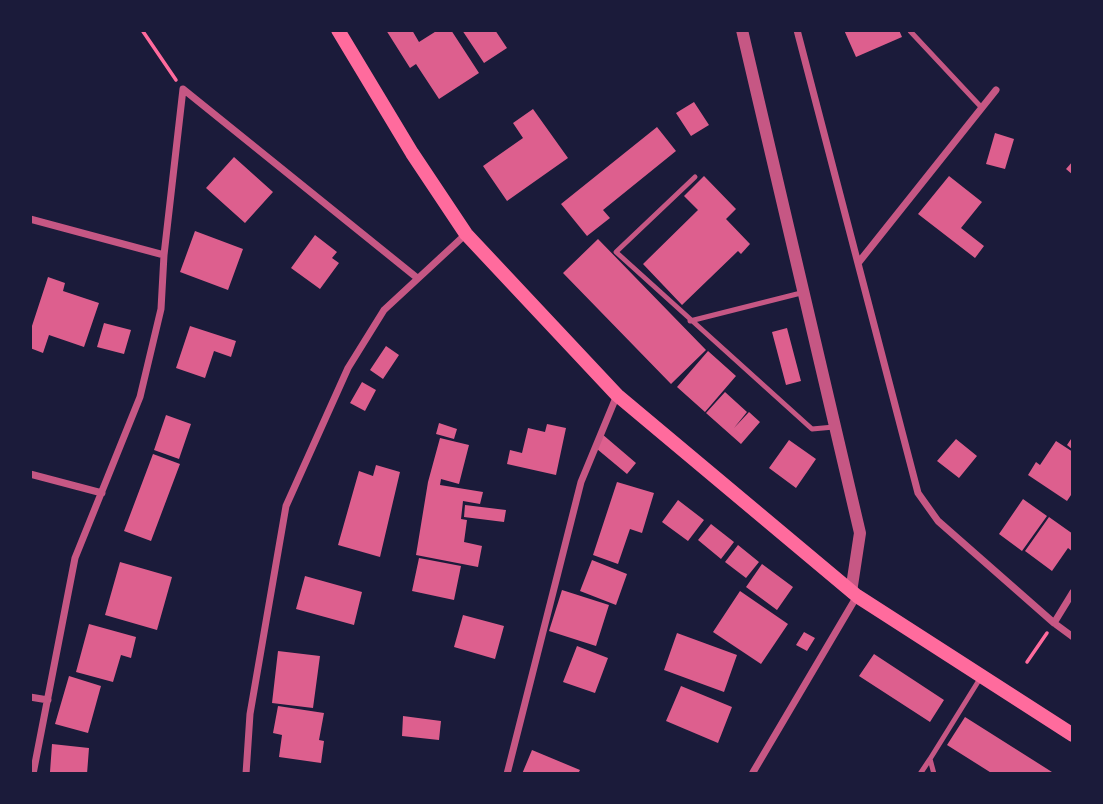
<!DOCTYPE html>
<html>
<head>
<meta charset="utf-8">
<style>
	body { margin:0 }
	#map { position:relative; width:1103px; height:804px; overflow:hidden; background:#1b1b3a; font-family:Georgia,serif }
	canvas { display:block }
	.frame { position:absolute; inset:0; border:32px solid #1b1b3a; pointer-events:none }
</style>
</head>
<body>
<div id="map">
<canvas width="1103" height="804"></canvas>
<div class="frame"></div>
</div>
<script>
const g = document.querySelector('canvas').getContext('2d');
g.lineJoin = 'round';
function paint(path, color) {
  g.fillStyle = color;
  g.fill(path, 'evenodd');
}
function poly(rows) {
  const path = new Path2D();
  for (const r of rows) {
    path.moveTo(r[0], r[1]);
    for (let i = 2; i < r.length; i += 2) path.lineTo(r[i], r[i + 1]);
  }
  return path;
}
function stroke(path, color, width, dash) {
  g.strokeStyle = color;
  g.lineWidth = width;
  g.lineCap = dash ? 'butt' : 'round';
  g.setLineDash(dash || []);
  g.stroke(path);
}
const building = poly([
	[386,30,412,30,419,42,438,30,451,30,479,73,439,99,416,64,410,68],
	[462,30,495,30,507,48,484,63],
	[844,30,899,30,902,37,856,57],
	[694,102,709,125,691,136,676,113],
	[533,109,568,158,507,201,483,166,523,138,513,123],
	[657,127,676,151,603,210,610,218,587,236,561,204],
	[995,133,1014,139,1005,169,986,164],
	[234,157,273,192,245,223,206,188],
	[1073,161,1073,175,1066,169],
	[704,176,736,209,726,219,750,244,741,254,738,251,682,305,643,264,698,210,684,196],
	[949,176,982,202,961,228,984,246,975,258,918,214],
	[195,231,243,249,228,290,180,272],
	[315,235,337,252,332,258,339,263,320,289,291,268],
	[598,239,706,350,671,384,563,273],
	[48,277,65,283,63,291,99,303,84,347,49,335,43,353,30,348,30,332],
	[104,323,131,330,124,354,97,347],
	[190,326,236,341,231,357,214,351,205,378,176,368],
	[787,328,801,381,786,385,772,332],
	[386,346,399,355,383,379,370,370],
	[708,351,736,376,705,412,677,387],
	[362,382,376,390,365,411,350,403],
	[725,392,747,412,734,428,749,412,760,422,741,444,706,413],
	[166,415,191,424,179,459,154,450],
	[439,423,457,429,454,439,436,434],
	[547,424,566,428,556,475,507,464,510,450,522,453,528,428,545,432],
	[602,434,636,463,627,474,597,449],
	[1073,436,1073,450,1067,445],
	[440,438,469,445,459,484,441,479,440,485,483,492,480,504,463,501,461,519,467,520,464,542,482,546,478,567,416,555,428,482],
	[956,439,977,456,959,478,937,461],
	[789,440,816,459,796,488,769,468],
	[1056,441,1073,452,1073,492,1067,501,1028,475,1036,462,1040,465],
	[153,454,180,464,151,541,124,531],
	[376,465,400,472,380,557,338,545,359,471,373,476],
	[617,482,654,493,642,533,630,529,618,564,593,555],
	[1023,499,1047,516,1022,551,999,534],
	[678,500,704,520,688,541,662,522],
	[465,505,506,510,504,522,464,517],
	[1049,517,1073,534,1073,552,1068,548,1052,571,1025,551],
	[711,524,734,542,721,559,698,540],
	[738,545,759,562,746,578,725,562],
	[419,558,461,566,454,600,412,591],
	[592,560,627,574,616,605,580,591],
	[120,562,172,577,157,630,105,615],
	[762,564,793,587,777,610,746,587],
	[305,576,362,592,354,625,296,609],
	[562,590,609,605,596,646,549,631],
	[740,591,788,624,761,664,713,632],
	[463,615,504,626,495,659,454,647],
	[89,624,136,637,131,658,121,655,113,682,76,672],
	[804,632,815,638,807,651,796,645],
	[677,633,737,655,724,692,664,670],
	[577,646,608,658,595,693,563,682],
	[278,651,320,656,313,708,272,703],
	[874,654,944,700,930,722,859,676],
	[69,676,101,686,88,733,55,724],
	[681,686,732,707,718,743,666,721],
	[278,706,324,713,319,740,324,741,321,763,279,757,282,735,273,733],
	[403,716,441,721,439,740,402,736],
	[965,717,1052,772,1053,774,993,774,947,745],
	[52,744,89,748,87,774,50,772],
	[532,750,580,770,578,774,522,774]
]);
const path = poly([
	[142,30,176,80],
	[1027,662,1047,633]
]);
const service = poly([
	[910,31,982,108],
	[695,177,616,252,812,429,834,427],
	[690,321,801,293],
	[920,774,930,759],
	[934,774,930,759,981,677]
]);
const minor = poly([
	[797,30,918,493,938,521,1054,623],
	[30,219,164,255],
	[859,262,996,90],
	[30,474,102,493],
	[1073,592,1054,623,1073,637],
	[30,697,48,700],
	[33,774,75,558,140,397,161,309,164,255,183,89,416,277],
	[246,774,250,714,286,506,348,368,384,310,466,234],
	[507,774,581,482,617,395],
	[752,774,857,596]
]);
const tertiary = poly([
	[742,30,860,533,851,592]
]);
const secondary = poly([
	[338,30,412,153,466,234,617,395,857,596,1073,735]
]);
paint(building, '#dd5f8e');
stroke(path, '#ff6b9d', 3.5);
stroke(service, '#c65784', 5);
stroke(minor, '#c65784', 7);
stroke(tertiary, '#c65784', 12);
stroke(secondary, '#ff6b9d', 14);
</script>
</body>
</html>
